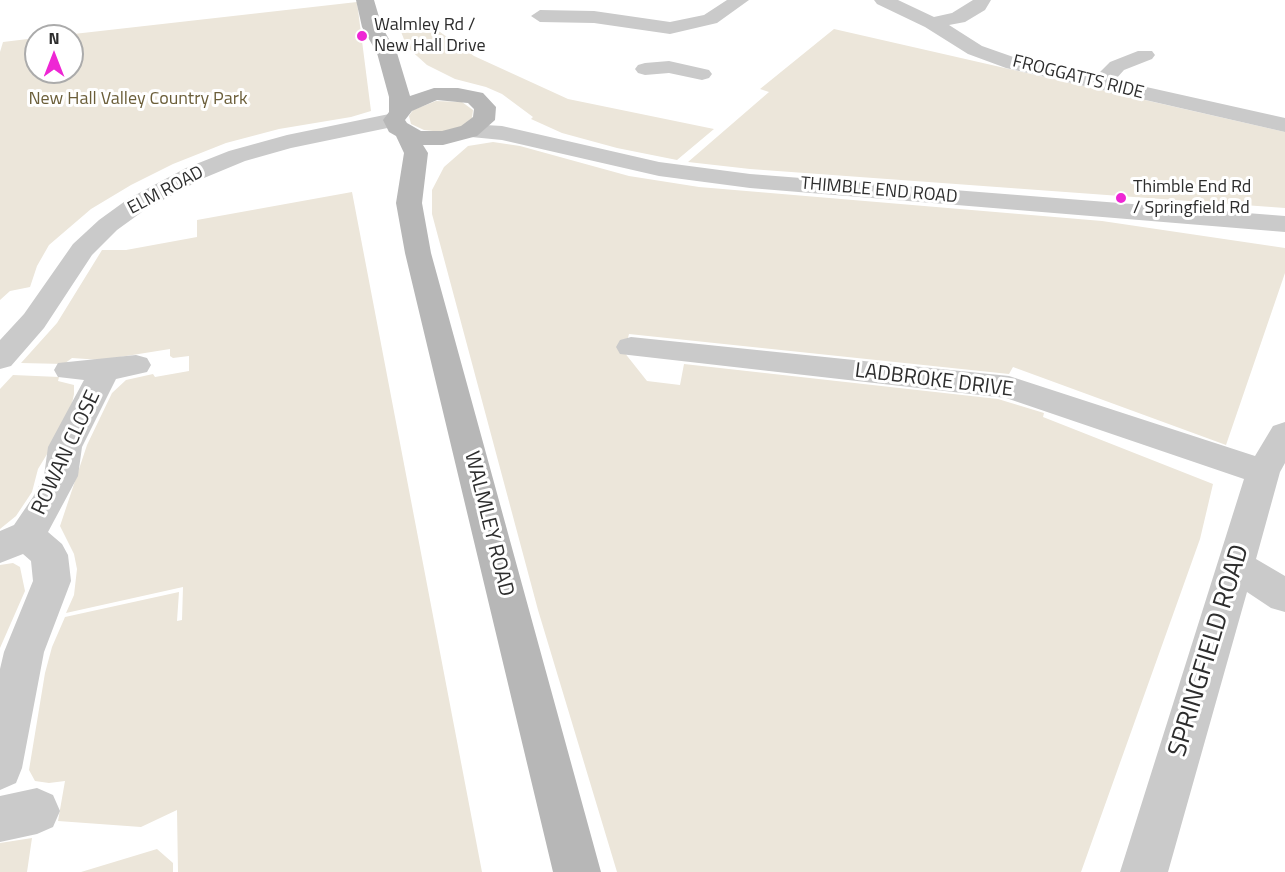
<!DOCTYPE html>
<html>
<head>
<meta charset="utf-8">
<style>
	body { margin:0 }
	#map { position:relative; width:1285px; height:872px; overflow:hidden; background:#fff; font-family:"Titillium Web",sans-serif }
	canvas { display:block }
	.north { position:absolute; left:24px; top:24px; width:60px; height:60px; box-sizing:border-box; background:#fff; border:2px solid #ababab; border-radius:50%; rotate:0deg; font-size:16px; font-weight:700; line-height:24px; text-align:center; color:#2d2d2d }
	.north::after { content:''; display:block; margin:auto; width:21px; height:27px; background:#ee26d4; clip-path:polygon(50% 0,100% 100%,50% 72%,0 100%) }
</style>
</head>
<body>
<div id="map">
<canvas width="1285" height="872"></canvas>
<div class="north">N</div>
</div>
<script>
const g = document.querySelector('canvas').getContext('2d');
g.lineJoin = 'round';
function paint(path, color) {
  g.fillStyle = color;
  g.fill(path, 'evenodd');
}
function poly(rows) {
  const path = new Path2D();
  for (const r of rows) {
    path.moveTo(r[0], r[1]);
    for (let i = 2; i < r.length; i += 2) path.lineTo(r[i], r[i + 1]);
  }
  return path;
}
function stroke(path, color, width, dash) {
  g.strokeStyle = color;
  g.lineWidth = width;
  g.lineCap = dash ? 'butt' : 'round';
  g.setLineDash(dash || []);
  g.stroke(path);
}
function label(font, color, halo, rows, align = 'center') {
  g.font = font + ' "Titillium Web",sans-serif';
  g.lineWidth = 6;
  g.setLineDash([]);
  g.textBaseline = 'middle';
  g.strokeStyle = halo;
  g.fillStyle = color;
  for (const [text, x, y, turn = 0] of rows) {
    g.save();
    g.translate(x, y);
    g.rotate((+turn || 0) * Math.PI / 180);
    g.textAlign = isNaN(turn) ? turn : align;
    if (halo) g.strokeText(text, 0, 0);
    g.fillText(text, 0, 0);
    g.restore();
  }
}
const green = poly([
	[357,2,371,111,351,117,279,129,226,143,173,164,131,185,91,209,49,245,37,266,30,287,10,291,0,300,0,52,3,42,36,38,36,72,72,72,72,36,56,36],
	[423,20,474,56,568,99,714,129,677,160,617,148,562,133,531,119,533,117,502,94,486,87,455,79,427,65,407,47,398,24],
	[834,29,1285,132,1285,208,750,169,688,162,769,92,760,89],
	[436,101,462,102,473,110,472,118,461,127,442,132,424,130,411,124,409,116,413,110],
	[493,142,520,146,629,176,699,187,1102,221,1285,248,1285,273,1226,445,1013,367,1009,374,629,334,624,352,647,381,680,385,684,364,998,399,1044,413,1043,417,1213,484,1200,539,1081,872,617,872,538,610,432,214,432,190,444,167,468,146],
	[352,192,482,872,178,872,177,810,141,827,58,821,65,781,49,783,35,781,29,770,45,673,52,647,65,617,179,592,177,621,182,620,183,587,66,613,74,595,77,569,74,554,60,526,87,445,112,393,126,380,153,374,155,377,189,371,189,356,173,358,170,356,170,349,101,360,72,358,64,364,21,363,57,323,102,250,126,250,197,237,197,220],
	[13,375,59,377,58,381,74,385,74,394,69,418,38,469,32,492,16,516,0,529,0,389],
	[13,563,20,567,25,591,0,648,0,565],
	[32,838,27,872,0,872,0,843],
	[157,849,173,863,173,872,81,872]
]);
const minor = poly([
	[727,0,749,0,717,23,670,34,594,23,540,22,531,16,540,10,594,11,670,22,704,15,727,0],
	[874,0,898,0,934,17,952,13,973,0,991,0,985,10,965,22,949,25,982,46,1019,59,1096,76,1110,62,1138,51,1152,51,1155,55,1152,59,1124,70,1115,80,1285,118,1285,132,1006,68,968,54,925,27,877,4,874,0],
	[669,61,709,70,712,74,709,78,702,80,669,73,645,75,638,73,635,69,638,65,645,63,669,61],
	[394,113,402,115,405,120,402,125,291,148,245,161,204,178,146,209,117,230,92,255,44,328,11,366,0,369,0,340,24,314,73,244,99,220,128,199,186,168,229,151,287,135,394,113],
	[631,337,1009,376,1255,456,1273,426,1285,422,1285,463,1280,472,1256,559,1285,576,1285,612,1271,608,1247,592,1168,872,1120,872,1244,479,1006,398,620,354,616,347,620,340,631,337],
	[136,355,147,358,151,365,147,372,116,379,82,447,78,476,48,532,62,544,68,555,71,581,44,652,22,768,16,783,0,790,0,669,4,652,33,581,31,561,23,554,0,563,0,531,14,525,33,497,44,476,48,447,84,380,58,377,54,370,58,363,136,355],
	[37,788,53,795,60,811,53,827,37,834,0,842,0,796,37,788]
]);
const tertiary = poly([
	[469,124,502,126,659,162,750,174,1285,216,1285,232,750,188,659,176,502,140,461,136,458,131,461,126,469,124]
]);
const secondary = poly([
	[356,0,374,0,382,27,397,53,410,96,434,88,458,88,483,93,496,107,495,120,477,136,443,145,423,145,428,153,422,203,431,253,601,872,553,872,405,253,396,203,404,153,396,136,389,132,383,120,389,112,389,97,377,53,362,27,356,0],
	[437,100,468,103,474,109,473,117,461,126,442,131,421,131,407,123,405,120,412,111,437,100]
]);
const markers = [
	[362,36,6,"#ee26d4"],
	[1121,198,6,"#ee26d4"]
];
const farPoinames = [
	["Walmley Rd /",374,26],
	["New Hall Drive",374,47],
	["Thimble End Rd",1133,188],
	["/ Springfield Rd",1133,209]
];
const farStreetnames = [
	["FROGGATTS RIDE",1078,78,14],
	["ELM ROAD",166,191,-28],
	["THIMBLE END ROAD",879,191,5]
];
const farParknames = [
	["New Hall Valley Country Park",138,100]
];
const streetNames = [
	["LADBROKE DRIVE",934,381,7],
	["ROWAN CLOSE",67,453,-65],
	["WALMLEY ROAD",488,524,76]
];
const nearStreetnames = [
	["SPRINGFIELD ROAD",1210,651,-73]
];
paint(green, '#ece6da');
paint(minor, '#cacaca');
paint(tertiary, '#cacaca');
paint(secondary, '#b7b7b7');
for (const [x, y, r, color] of markers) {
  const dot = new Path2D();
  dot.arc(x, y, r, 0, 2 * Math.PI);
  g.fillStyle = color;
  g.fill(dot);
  stroke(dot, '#fff', 2);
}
label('18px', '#2d2d2d', '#fff', farPoinames, 'left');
label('18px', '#2d2d2d', '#fff', farStreetnames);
label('18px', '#6b5e39', '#fff', farParknames);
label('21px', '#2d2d2d', '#fff', streetNames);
label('26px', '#2d2d2d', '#fff', nearStreetnames);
</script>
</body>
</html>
